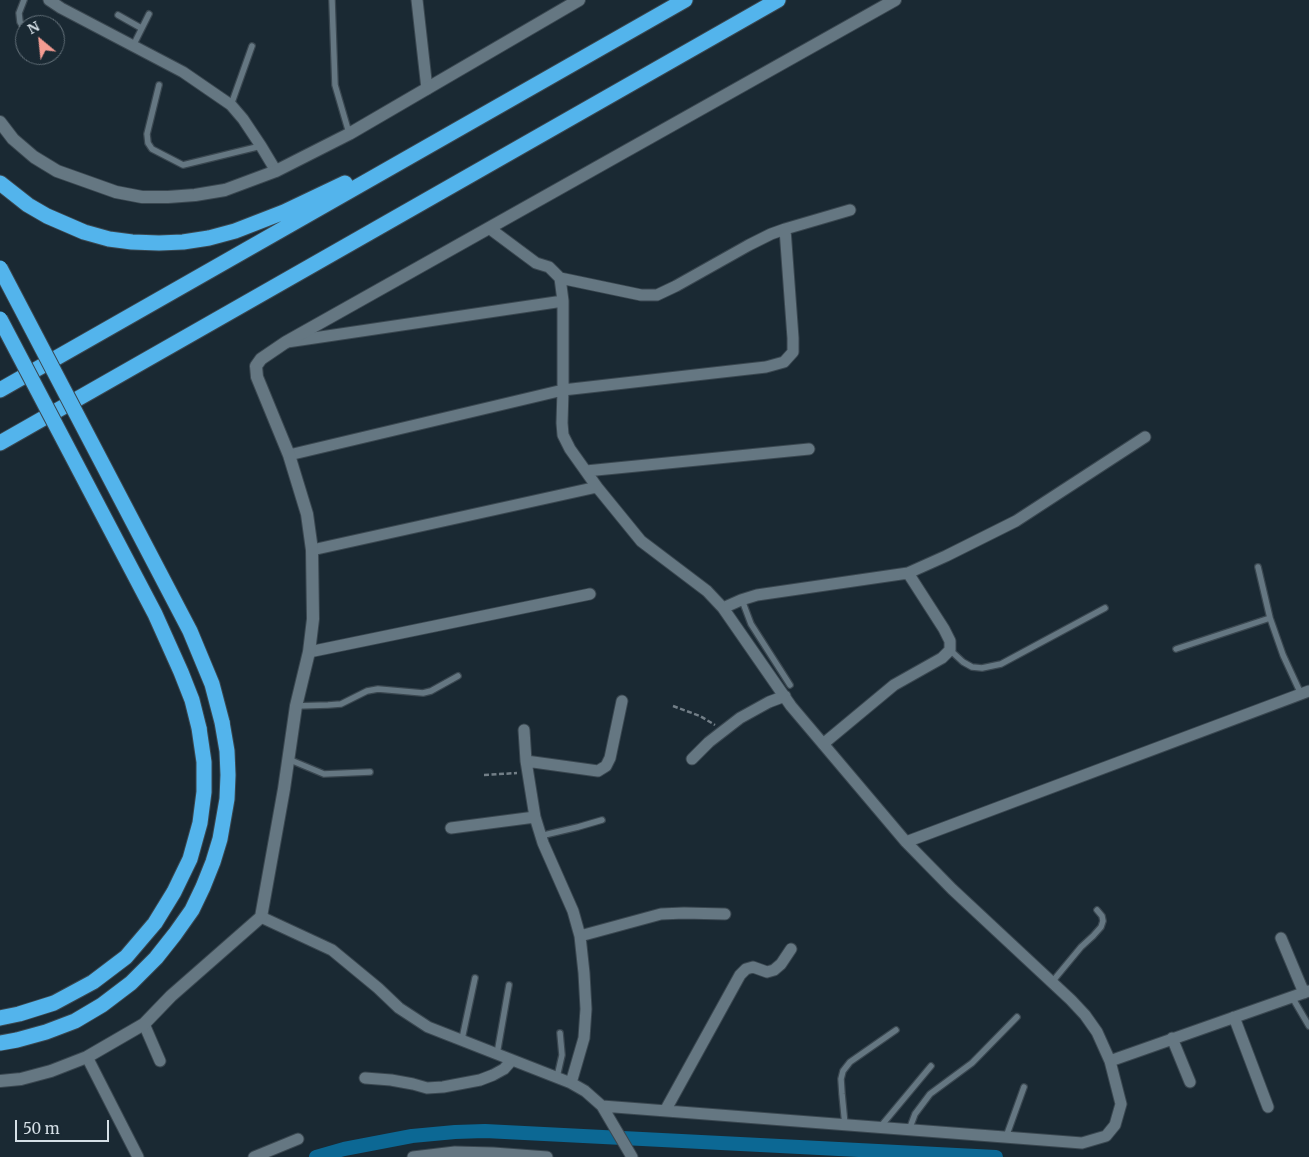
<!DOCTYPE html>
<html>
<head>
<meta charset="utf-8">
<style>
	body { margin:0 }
	#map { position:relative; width:1309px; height:1157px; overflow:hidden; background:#1a2933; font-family:Merriweather,serif }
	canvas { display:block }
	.north { position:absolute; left:15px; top:15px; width:50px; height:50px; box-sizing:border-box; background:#1a2933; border:1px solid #65727b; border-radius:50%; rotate:332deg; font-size:14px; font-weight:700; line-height:20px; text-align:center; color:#d5dfe6 }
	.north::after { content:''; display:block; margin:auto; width:18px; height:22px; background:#f59c92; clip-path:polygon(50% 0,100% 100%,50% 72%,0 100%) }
	.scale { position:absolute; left:15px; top:1120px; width:94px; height:22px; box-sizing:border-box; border:2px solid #d5dfe6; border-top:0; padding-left:6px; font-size:15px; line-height:18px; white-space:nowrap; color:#d5dfe6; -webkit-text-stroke:4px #1a2933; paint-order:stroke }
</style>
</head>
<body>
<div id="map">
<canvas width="1309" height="1157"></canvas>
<div class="north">N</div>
<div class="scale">50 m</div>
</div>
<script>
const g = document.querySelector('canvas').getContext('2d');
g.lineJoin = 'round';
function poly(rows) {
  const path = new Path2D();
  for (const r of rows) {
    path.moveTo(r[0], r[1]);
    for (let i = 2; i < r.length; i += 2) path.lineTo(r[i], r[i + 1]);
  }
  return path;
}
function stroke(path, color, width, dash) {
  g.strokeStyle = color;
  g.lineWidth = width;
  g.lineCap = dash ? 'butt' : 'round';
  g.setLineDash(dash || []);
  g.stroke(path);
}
const canal = poly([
	[316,1157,344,1149,412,1136,455,1132,485,1131,996,1157]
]);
const path = poly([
	[673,706,700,716,715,725],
	[484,775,517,773]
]);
const lane = poly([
	[24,0,19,13,20,22,25,30],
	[332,0,335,85,349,133],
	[118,15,141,28],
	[133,46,149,14],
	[159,85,147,134,148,143,152,149,183,165,261,146],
	[231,105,252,46],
	[1258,567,1270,618,1283,655,1301,694],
	[742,600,751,624,790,685],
	[1176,649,1270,618],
	[950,650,963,662,972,667,982,668,1001,664,1105,608],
	[296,706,328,705,341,704,367,691,378,689,423,693,431,691,458,676],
	[288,759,324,774,370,772],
	[540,836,578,827,602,820],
	[1052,982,1081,947,1093,936,1101,927,1103,921,1102,916,1097,910],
	[1292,997,1309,1026],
	[462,1039,475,978],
	[497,1054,509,985],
	[557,1077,562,1055,560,1033],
	[845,1125,842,1094,841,1079,843,1071,850,1062,896,1030],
	[881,1126,931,1066],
	[909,1130,915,1114,930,1094,972,1063,1017,1017],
	[1006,1137,1024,1087]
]);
const street = poly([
	[49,0,61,8,183,72,231,105,243,119,261,146,276,171],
	[417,0,427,89],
	[489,228,536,263,549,267,560,278,563,301,563,390,562,423,563,435,570,449,597,487,641,541,707,591,723,608,791,706,906,842,952,889,1071,1000,1085,1015,1097,1032,1110,1061,1121,1104,1115,1125,1106,1136,1082,1143,602,1106],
	[785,229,850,210],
	[287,342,563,301],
	[289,455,563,390,766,367,784,362,793,352,793,338,785,229,771,234,749,245,676,286,657,295,641,295,560,278],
	[586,471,809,449],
	[312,550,597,487],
	[723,608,741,600,757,595,908,573,946,556,1016,521,1145,437],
	[309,652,590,594],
	[524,730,526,761,535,817,543,843,573,911,580,936,584,973,586,1009,584,1038,571,1083],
	[823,744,894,685,942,658,950,650,950,641,944,629,908,573],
	[692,759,709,742,740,718,769,702,785,696],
	[526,761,598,771,606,766,610,758,622,701],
	[451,828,535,817],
	[906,842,1309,691],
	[261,917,332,950,378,988,399,1008,428,1027,571,1083,585,1091,602,1106,632,1157],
	[580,936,661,914,684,913,725,914],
	[1281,938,1304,993],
	[1234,1017,1268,1107],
	[144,1024,160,1061],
	[1172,1038,1190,1082],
	[87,1057,138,1157],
	[1110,1061,1309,991],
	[365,1078,391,1080,413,1084,427,1088,443,1087,480,1080,493,1075,504,1069,512,1060],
	[665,1111,740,975,746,969,753,967,767,972,774,970,781,964,791,949],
	[254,1157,298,1139],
	[413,1157,455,1152,493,1153,547,1157]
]);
const secondary = poly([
	[0,122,13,139,34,157,57,171,116,192,142,197,168,197,195,195,225,190,276,171,349,134,579,0],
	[0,1081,21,1079,51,1071,87,1057,144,1024,171,996,261,917,284,789,296,706,309,652,313,619,312,550,307,514,289,455,257,377,256,366,261,359,286,342,895,0]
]);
const highway = poly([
	[0,183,28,205,47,216,84,232,109,239,132,242,159,243,183,242,209,238,235,231,284,212,345,183],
	[0,390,685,0],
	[0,443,778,0],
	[0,1018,19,1014,54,1003,93,982,126,957,155,923,174,892,190,859,200,823,204,792,204,762,199,728],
	[0,1043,17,1040,46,1032,75,1021,102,1005,131,983,156,958,175,934,192,910,203,887,213,862,220,839,227,799,228,775,227,751,222,722]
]);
const highwayBridge = poly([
	[0,268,190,631,212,684,222,722],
	[0,319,155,614,181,672,192,700,199,728]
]);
stroke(canal, '#0c6894', 14);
stroke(lane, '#3a4750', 8);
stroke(street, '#3a4750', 13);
stroke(secondary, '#3a4750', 14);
stroke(highway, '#3a4750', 17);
stroke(path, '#727e87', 2.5, [5, 2.5]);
stroke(lane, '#657782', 5.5);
stroke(street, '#657782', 11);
stroke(secondary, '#657782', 12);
stroke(highway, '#53b4ec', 15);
stroke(highwayBridge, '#3a4750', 17, []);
stroke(highwayBridge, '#53b4ec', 15);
</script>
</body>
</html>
